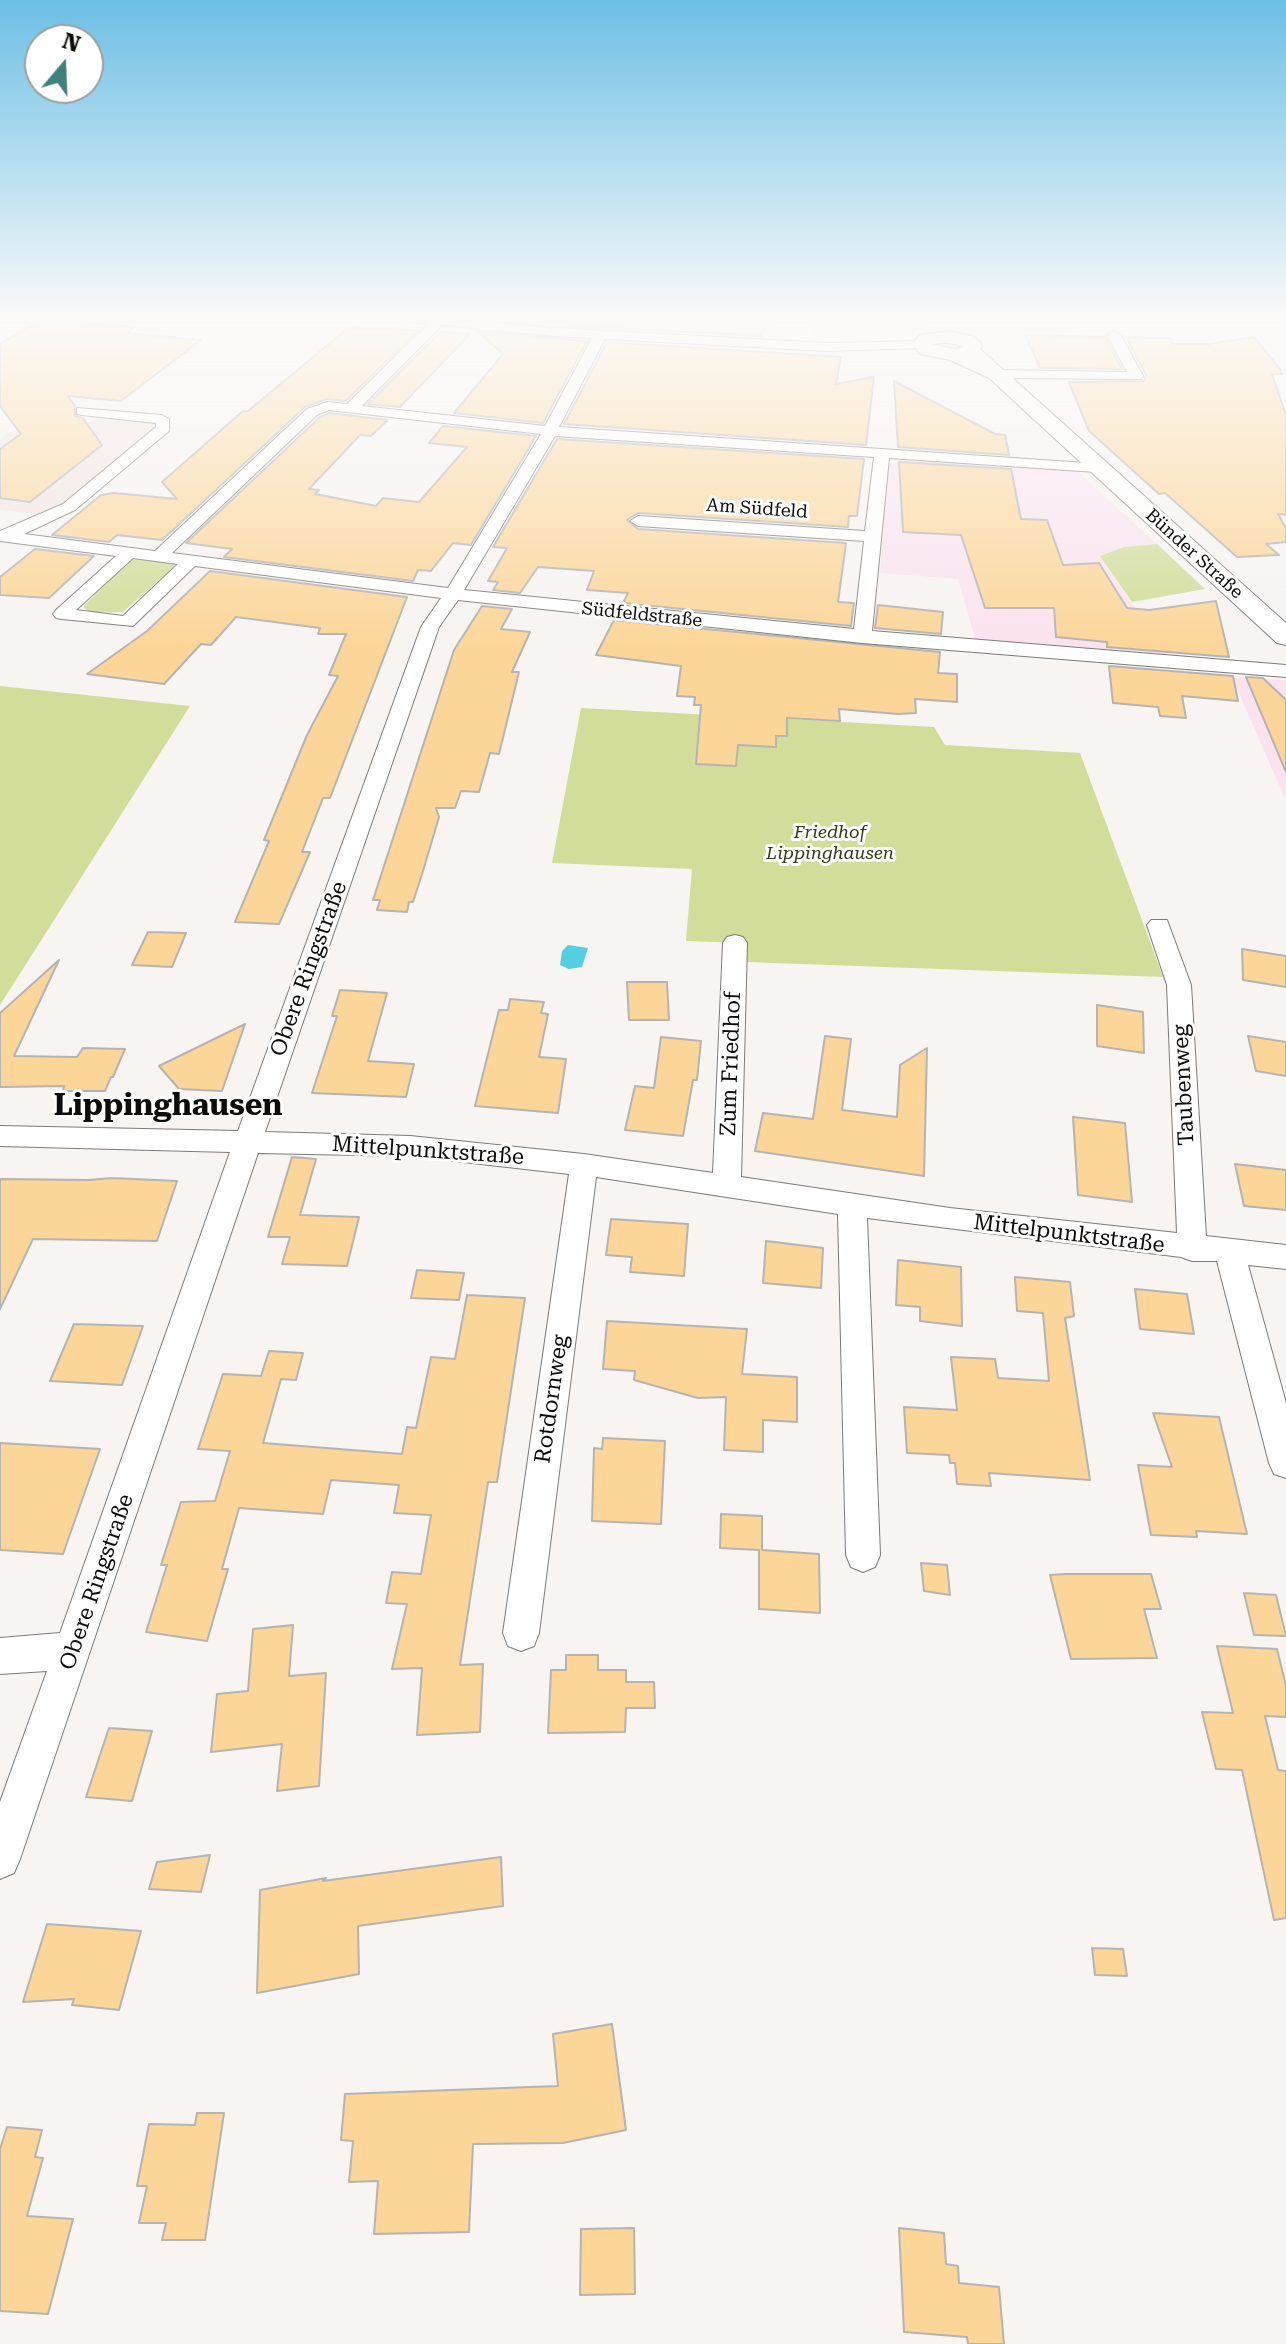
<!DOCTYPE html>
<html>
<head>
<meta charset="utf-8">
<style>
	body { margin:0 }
	#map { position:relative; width:1286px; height:2344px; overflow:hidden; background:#f7f4f2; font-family:"Roboto Serif",serif }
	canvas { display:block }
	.north { position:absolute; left:24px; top:24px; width:80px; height:80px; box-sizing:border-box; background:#fff; border:2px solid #9e9e9d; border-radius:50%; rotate:19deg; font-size:22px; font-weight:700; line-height:32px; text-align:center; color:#0d0c0b }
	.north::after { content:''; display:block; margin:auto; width:28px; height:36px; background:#3d837a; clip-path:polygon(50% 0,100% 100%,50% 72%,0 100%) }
</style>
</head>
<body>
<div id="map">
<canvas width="1286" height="2344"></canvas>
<div class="north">N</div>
</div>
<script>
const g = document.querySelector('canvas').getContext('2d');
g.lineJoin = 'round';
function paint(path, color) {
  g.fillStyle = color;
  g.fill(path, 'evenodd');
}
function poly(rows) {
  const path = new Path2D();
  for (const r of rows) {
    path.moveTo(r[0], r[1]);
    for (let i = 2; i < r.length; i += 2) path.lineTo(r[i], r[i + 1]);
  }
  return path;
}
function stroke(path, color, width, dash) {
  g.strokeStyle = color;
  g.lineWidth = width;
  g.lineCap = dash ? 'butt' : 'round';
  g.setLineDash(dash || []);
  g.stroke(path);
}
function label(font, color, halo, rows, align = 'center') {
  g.font = font + ' "Roboto Serif",serif';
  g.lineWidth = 6;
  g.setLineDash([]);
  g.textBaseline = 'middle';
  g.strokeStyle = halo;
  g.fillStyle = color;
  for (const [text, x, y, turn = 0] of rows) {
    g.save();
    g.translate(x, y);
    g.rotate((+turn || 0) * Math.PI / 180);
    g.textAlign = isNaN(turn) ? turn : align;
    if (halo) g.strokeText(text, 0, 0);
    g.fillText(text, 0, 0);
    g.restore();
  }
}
const commercial = poly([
	[816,319,928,319,921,329,907,336,854,341,812,339],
	[904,458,1076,470,1157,544,1124,547,1101,557,1168,658,976,642,958,579,880,573,889,464],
	[1232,677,1286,680,1286,798,1283,794]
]);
const built = poly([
	[98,417,151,422,156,426,59,507,36,514,0,510,0,439,8,433,31,426,78,432]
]);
const green = poly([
	[1157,544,1205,589,1132,602,1100,556,1124,547],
	[136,559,174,564,174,567,123,612,91,613,83,607,129,561],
	[0,686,190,706,0,1005],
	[581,708,934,727,945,745,1080,753,1163,977,746,962,747,943,686,941,692,869,552,863]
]);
const water = poly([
	[568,945,588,948,582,967,569,969,560,965,562,951]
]);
const building = poly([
	[43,319,135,327,127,333,201,340,121,401,68,396,75,406,75,416,83,418,102,445,30,502,0,498,0,449,21,434,0,406,0,344,43,319],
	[569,319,768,319,762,336,569,326,569,319],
	[348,328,418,330,346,401,326,399,305,407,162,540,117,535,109,542,52,535,101,495,114,493,177,499,162,482,243,411,248,411,348,328],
	[477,331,587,341,543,423,454,413,503,354,477,331],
	[440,332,470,334,400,407,368,404,440,332],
	[1025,335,1105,337,1122,369,1040,368,1025,335],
	[1126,337,1170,338,1173,344,1209,344,1254,337,1280,369,1282,374,1272,374,1286,415,1286,515,1278,514,1286,528,1286,542,1266,544,1279,555,1237,557,1165,493,1159,494,1089,431,1069,382,1144,381,1146,375,1126,337],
	[607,342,841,357,836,384,874,377,866,445,564,424,607,342],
	[894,381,995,434,1005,435,1009,455,898,447,894,381],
	[329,413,388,420,371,436,360,435,309,489,319,490,315,494,376,506,383,498,419,502,467,447,429,443,443,426,536,436,471,545,453,543,431,571,418,570,413,581,224,557,232,549,186,543,319,418,329,413],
	[557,439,864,459,857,516,849,516,848,527,638,513,627,520,638,529,846,543,838,602,854,603,851,626,623,603,628,593,587,590,594,571,538,567,520,593,493,590,498,582,488,581,507,548,493,547,557,439],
	[899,462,1011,469,1021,519,1047,520,1063,565,1099,563,1127,608,1149,610,1216,601,1229,657,1107,647,1107,642,1056,637,1054,608,985,608,961,535,903,532,899,462],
	[35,549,94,556,49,598,0,595,0,577,35,549],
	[210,571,407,597,330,798,323,798,302,852,310,852,279,924,235,922,269,841,264,840,307,735,338,676,329,675,346,634,318,634,320,628,236,617,211,645,201,644,164,684,87,674,147,631,210,571],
	[878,605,943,612,941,634,875,628,878,605],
	[482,606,512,609,501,629,530,632,512,672,519,672,499,754,490,753,479,792,461,791,455,808,436,808,439,817,423,871,413,902,409,902,407,912,377,910,380,900,373,900,454,650,482,606],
	[614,620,940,652,938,673,957,674,957,702,915,699,916,713,898,714,839,709,840,721,787,718,787,736,776,736,776,747,738,745,736,766,696,764,701,705,694,705,695,697,677,696,681,666,596,655,614,620],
	[1109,666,1233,676,1238,701,1182,696,1186,718,1160,716,1158,707,1113,703,1109,666],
	[1246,677,1263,678,1286,700,1286,772,1246,677],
	[148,932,186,933,172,967,132,965,148,932],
	[1242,949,1286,956,1286,987,1243,980,1242,949],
	[59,960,14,1056,77,1057,83,1048,125,1049,113,1077,111,1077,105,1091,63,1091,64,1086,0,1087,0,1013,59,960],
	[627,982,667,982,669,1020,629,1020,627,982],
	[340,990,387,993,368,1061,414,1064,406,1097,312,1093,337,1016,332,1016,340,990],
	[510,999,544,1002,541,1013,548,1014,539,1057,566,1059,558,1113,475,1106,499,1010,508,1010,510,999],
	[1097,1005,1143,1012,1144,1053,1097,1046,1097,1005],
	[245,1024,222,1091,179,1089,159,1066,245,1024],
	[825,1036,851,1039,842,1110,897,1117,900,1065,927,1048,924,1176,755,1151,763,1113,813,1119,825,1036],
	[1248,1036,1286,1042,1286,1076,1256,1071,1248,1036],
	[661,1037,701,1041,697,1080,693,1080,683,1136,625,1130,635,1086,654,1088,661,1037],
	[1073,1117,1125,1123,1132,1202,1078,1195,1073,1117],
	[292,1157,316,1159,300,1215,359,1217,347,1266,282,1264,290,1237,268,1237,292,1157],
	[1235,1164,1286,1170,1286,1210,1244,1206,1235,1164],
	[112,1178,177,1181,157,1241,33,1239,0,1309,0,1179,89,1180,112,1178],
	[611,1219,688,1224,684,1276,630,1272,632,1257,606,1255,611,1219],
	[766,1241,823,1248,821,1288,763,1283,766,1241],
	[898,1260,961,1267,962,1326,920,1321,920,1307,896,1305,898,1260],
	[417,1270,464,1273,459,1300,411,1298,417,1270],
	[1015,1277,1070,1282,1074,1316,1065,1318,1090,1480,989,1473,991,1486,957,1484,955,1463,950,1463,949,1455,907,1453,904,1407,957,1410,951,1357,995,1359,998,1378,1049,1381,1043,1313,1017,1311,1015,1277],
	[1135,1289,1187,1294,1194,1334,1140,1329,1135,1289],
	[467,1295,525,1298,497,1482,488,1482,460,1665,483,1664,480,1732,417,1735,422,1668,392,1669,407,1604,386,1603,392,1572,421,1574,431,1515,394,1513,399,1485,331,1480,323,1514,239,1508,222,1569,228,1569,207,1641,146,1632,167,1565,161,1565,181,1502,215,1501,230,1451,198,1449,223,1374,261,1376,269,1351,303,1353,296,1380,281,1379,263,1443,402,1454,407,1427,416,1428,431,1357,455,1359,467,1295],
	[607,1321,747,1329,742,1374,797,1377,797,1422,763,1420,763,1452,724,1450,726,1397,698,1398,634,1380,635,1371,603,1369,607,1321],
	[74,1324,143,1326,122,1385,50,1381,74,1324],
	[1153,1413,1219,1417,1247,1534,1196,1531,1197,1537,1151,1535,1138,1465,1172,1467,1153,1413],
	[603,1438,665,1441,661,1524,592,1521,594,1448,602,1449,603,1438],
	[0,1443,100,1449,63,1554,0,1550,0,1443],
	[721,1514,762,1516,762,1550,819,1554,820,1613,759,1609,759,1550,720,1548,721,1514],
	[921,1563,947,1565,950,1595,924,1591,921,1563],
	[1065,1574,1151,1574,1161,1609,1144,1609,1157,1658,1071,1659,1050,1575,1065,1574],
	[1244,1593,1276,1595,1286,1636,1254,1635,1244,1593],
	[293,1625,289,1676,326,1673,319,1786,277,1791,282,1744,211,1752,217,1694,248,1691,253,1629,293,1625],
	[1217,1646,1277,1649,1286,1686,1286,1717,1265,1716,1278,1770,1286,1771,1286,1918,1274,1920,1242,1770,1216,1769,1202,1712,1233,1713,1217,1646],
	[566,1655,598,1655,598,1670,626,1670,626,1682,654,1682,655,1708,626,1708,625,1732,548,1733,551,1670,566,1670,566,1655],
	[109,1728,152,1731,132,1801,86,1797,109,1728],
	[210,1855,201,1892,149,1889,157,1862,210,1855],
	[501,1857,503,1906,358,1926,359,1974,257,1993,260,1890,326,1878,323,1881,501,1857],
	[47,1924,141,1931,119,2010,72,2005,74,1999,23,2002,47,1924],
	[1092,1948,1123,1949,1127,1976,1095,1975,1092,1948],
	[612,2024,626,2130,563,2143,473,2144,469,2232,374,2234,378,2181,349,2182,353,2141,341,2140,345,2094,558,2086,553,2034,612,2024],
	[197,2113,224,2113,205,2240,162,2240,166,2223,139,2223,147,2186,137,2186,149,2124,195,2125,197,2113],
	[7,2127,42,2130,35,2157,43,2158,27,2216,73,2219,48,2314,0,2311,0,2149,7,2127],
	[634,2228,635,2294,580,2295,581,2229,634,2228],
	[899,2228,944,2233,946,2264,958,2266,959,2283,999,2287,1004,2344,968,2344,967,2337,904,2332,899,2228]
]);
const minor = poly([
	[407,319,453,319,556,328,827,343,926,341,926,347,921,348,827,351,605,339,559,427,1101,464,1101,470,1096,472,889,458,872,631,1286,665,1286,677,862,643,458,600,439,627,265,1132,410,1136,584,1154,713,1173,723,943,727,937,735,935,743,937,747,943,741,1177,950,1208,1177,1233,1167,985,1147,925,1151,920,1167,920,1191,985,1206,1236,1286,1245,1286,1269,1248,1265,1286,1403,1286,1478,1274,1474,1269,1463,1217,1261,1192,1261,1181,1257,867,1218,880,1555,875,1567,863,1572,851,1567,846,1555,838,1214,596,1177,539,1633,534,1646,521,1651,508,1646,503,1633,569,1174,410,1156,258,1153,20,1859,14,1873,0,1879,0,1802,47,1671,0,1674,0,1638,60,1633,230,1152,0,1146,0,1126,238,1131,421,627,441,598,195,566,133,626,62,619,56,618,53,614,56,610,116,556,0,541,0,531,63,504,156,427,156,423,82,415,77,414,77,408,162,415,169,419,169,431,75,510,24,534,155,551,307,409,327,402,347,404,428,324,409,322,407,319],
	[442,325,556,336,592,338,545,426,362,406,442,325],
	[329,410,541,434,448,588,172,553,317,415,329,410],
	[555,436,874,457,865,531,638,516,630,521,638,526,864,541,854,629,464,590,555,436],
	[133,558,178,564,123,616,76,610,133,558],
	[1114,331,1121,335,1143,376,1141,379,995,378,988,374,995,370,1127,372,1107,335,1114,331]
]);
const secondary = poly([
	[947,331,972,336,980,342,982,346,980,349,1286,623,1286,645,1277,643,989,378,950,360,920,354,912,344,920,335,947,331],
	[947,343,959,345,962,347,955,349,932,344,947,343]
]);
const farStreetnames = [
	["Am Südfeld",757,509,4],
	["Bünder Straße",1194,554,42],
	["Südfeldstraße",642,615,6]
];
const farParknames = [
	["Friedhof",830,833],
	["Lippinghausen",830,854]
];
const streetNames = [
	["Obere Ringstraße",309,969,-70],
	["Zum Friedhof",731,1064,-88],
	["Taubenweg",1184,1085,-93],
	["Mittelpunktstraße",428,1151,4],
	["Mittelpunktstraße",1069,1234,7],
	["Rotdornweg",552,1399,-82],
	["Obere Ringstraße",97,1582,-71]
];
const districtNames = [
	["Lippinghausen",168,1106]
];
paint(commercial, '#fae3ef');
paint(built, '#f0e5e0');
paint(green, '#d1dd98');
paint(water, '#53cfe1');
paint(building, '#fcd699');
stroke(building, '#b5b4b1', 2);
stroke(minor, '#7e7a79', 2);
stroke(secondary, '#7e7a79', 2);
paint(minor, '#fff');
paint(secondary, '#fff');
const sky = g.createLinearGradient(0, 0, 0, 647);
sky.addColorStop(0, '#6cbfe5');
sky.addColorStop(0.49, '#fbfaf9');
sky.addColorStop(1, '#fbfaf900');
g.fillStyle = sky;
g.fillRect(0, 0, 1286, 647);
label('18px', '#0d0c0b', '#fff', farStreetnames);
label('italic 18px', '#353a16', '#fff', farParknames);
label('22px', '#0d0c0b', '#fff', streetNames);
label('bold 30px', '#0d0c0b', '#fff', districtNames);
</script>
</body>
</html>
